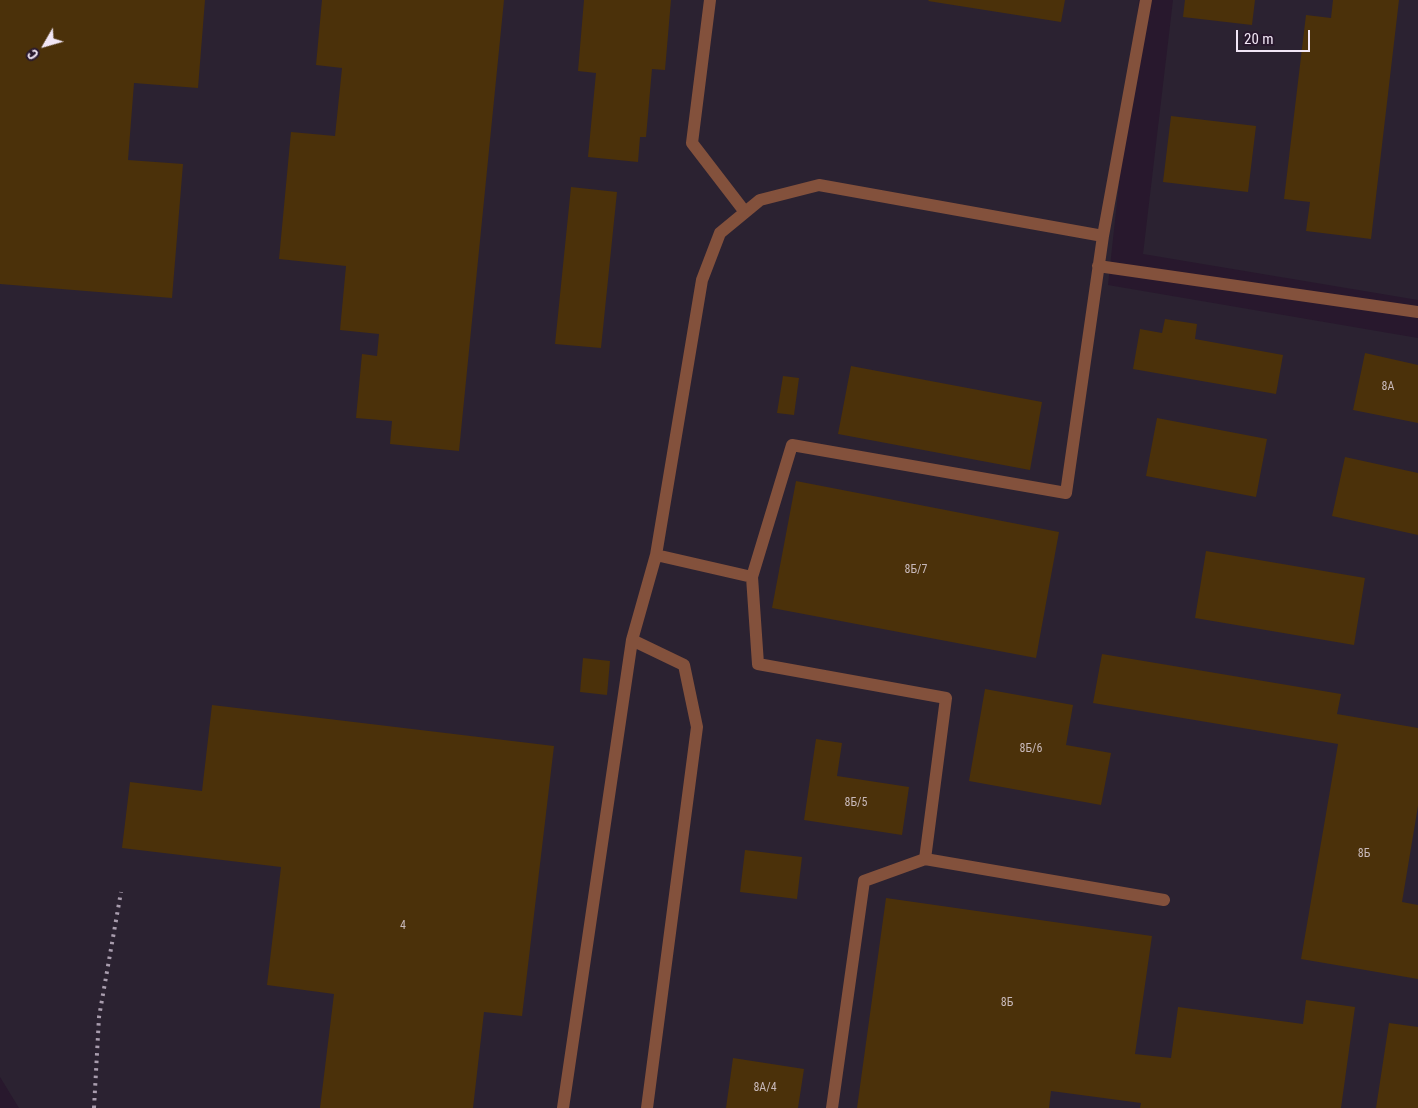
<!DOCTYPE html>
<html>
<head>
<meta charset="utf-8">
<style>
	body { margin:0 }
	#map { position:relative; width:1418px; height:1108px; overflow:hidden; background:#28182d; font-family:"Roboto Condensed",sans-serif }
	canvas { display:block }
	.north { position:absolute; left:20px; top:20px; width:50px; height:50px; -webkit-text-stroke:4px #28182d; paint-order:stroke; rotate:232deg; font-size:14px; font-weight:700; line-height:20px; text-align:center; color:#f1e6f5 }
	.north::after { content:''; display:block; margin:auto; width:18px; height:22px; background:#f1e6f5; clip-path:polygon(50% 0,100% 100%,50% 72%,0 100%) }
	.scale { position:absolute; left:1236px; top:30px; width:74px; height:22px; box-sizing:border-box; border:2px solid #f1e6f5; border-top:0; padding-left:6px; font-size:15px; line-height:18px; white-space:nowrap; color:#f1e6f5; -webkit-text-stroke:4px #28182d; paint-order:stroke }
</style>
</head>
<body>
<div id="map">
<canvas width="1418" height="1108"></canvas>
<div class="north">С</div>
<div class="scale">20 m</div>
</div>
<script>
const g = document.querySelector('canvas').getContext('2d');
g.lineJoin = 'round';
function paint(path, color) {
  g.fillStyle = color;
  g.fill(path, 'evenodd');
}
function poly(rows) {
  const path = new Path2D();
  for (const r of rows) {
    path.moveTo(r[0], r[1]);
    for (let i = 2; i < r.length; i += 2) path.lineTo(r[i], r[i + 1]);
  }
  return path;
}
function stroke(path, color, width, dash) {
  g.strokeStyle = color;
  g.lineWidth = width;
  g.lineCap = dash ? 'butt' : 'round';
  g.setLineDash(dash || []);
  g.stroke(path);
}
function label(font, color, halo, rows, align = 'center') {
  g.font = font + ' "Roboto Condensed",sans-serif';
  g.lineWidth = 4;
  g.setLineDash([]);
  g.textBaseline = 'middle';
  g.strokeStyle = halo;
  g.fillStyle = color;
  for (const [text, x, y, turn = 0] of rows) {
    g.save();
    g.translate(x, y);
    g.rotate((+turn || 0) * Math.PI / 180);
    g.textAlign = isNaN(turn) ? turn : align;
    if (halo) g.strokeText(text, 0, 0);
    g.fillText(text, 0, 0);
    g.restore();
  }
}
const industrial = poly([
	[0,0,1139,0,1108,285,1418,338,1418,1108,19,1108,0,1077],
	[1173,0,1418,0,1418,300,1143,254]
]);
const building = poly([
	[0,0,205,0,198,88,134,83,128,160,183,164,172,298,0,284],
	[322,0,504,0,459,451,390,444,392,421,356,418,362,354,377,356,379,334,340,330,346,266,279,259,291,132,335,136,342,68,316,65],
	[584,0,671,0,665,70,652,69,646,137,640,137,638,162,588,157,596,73,578,71],
	[929,0,1065,0,1061,22,928,1],
	[1185,0,1255,0,1252,25,1183,17],
	[1333,0,1399,0,1371,239,1306,231,1310,202,1284,199,1306,15,1331,18],
	[1171,116,1256,126,1248,192,1163,182],
	[571,187,617,192,601,348,555,344],
	[1165,319,1197,324,1195,339,1283,355,1276,394,1133,369,1140,329,1162,333],
	[1365,353,1418,365,1418,423,1353,410],
	[851,366,1042,402,1030,470,838,434],
	[783,376,799,378,794,415,777,413],
	[1157,418,1267,439,1256,497,1146,476],
	[1345,457,1418,473,1418,535,1332,516],
	[796,481,1059,532,1036,658,772,608],
	[1206,551,1365,578,1354,645,1195,618],
	[1102,654,1341,694,1337,714,1418,728,1418,806,1402,902,1418,905,1418,979,1301,959,1338,744,1093,703],
	[583,658,610,661,607,695,580,692],
	[985,689,1073,705,1066,745,1111,753,1101,805,969,781],
	[212,705,554,746,522,1016,484,1012,473,1108,320,1108,334,994,267,985,281,867,122,848,130,782,202,791],
	[816,739,842,743,837,776,909,787,902,835,804,820],
	[745,850,802,857,797,899,740,892],
	[886,898,1152,936,1135,1054,1171,1058,1178,1007,1303,1024,1306,1000,1355,1007,1341,1108,1140,1108,1141,1103,1051,1091,1049,1108,857,1108],
	[1389,1023,1418,1027,1418,1108,1376,1108],
	[733,1058,804,1069,798,1108,726,1108]
]);
const lane = poly([
	[710,0,692,143,745,212],
	[1098,266,1418,312],
	[656,555,752,577],
	[925,859,1164,900],
	[563,1108,632,640],
	[647,1108,697,727,684,665,632,640,656,555,702,280,720,233,760,200,819,185,1103,236],
	[832,1108,864,881,925,859,946,698,758,664,752,577,792,445,1066,493,1103,236,1146,0]
]);
const rail = poly([
	[94,1108,99,1017,121,892]
]);
const numberNames = [
	["8А",1388,387],
	["8Б/7",916,570],
	["8Б/6",1031,749],
	["8Б/5",856,803],
	["8Б",1364,854],
	["4",403,926],
	["8Б",1007,1003],
	["8А/4",765,1088]
];
paint(industrial, '#2b2231');
paint(building, '#4b310a');
stroke(lane, '#83513c', 12);
stroke(rail, '#a99dae', 4, [2.5, 5]);
label('12px', '#c8b9ba', null, numberNames);
</script>
</body>
</html>
